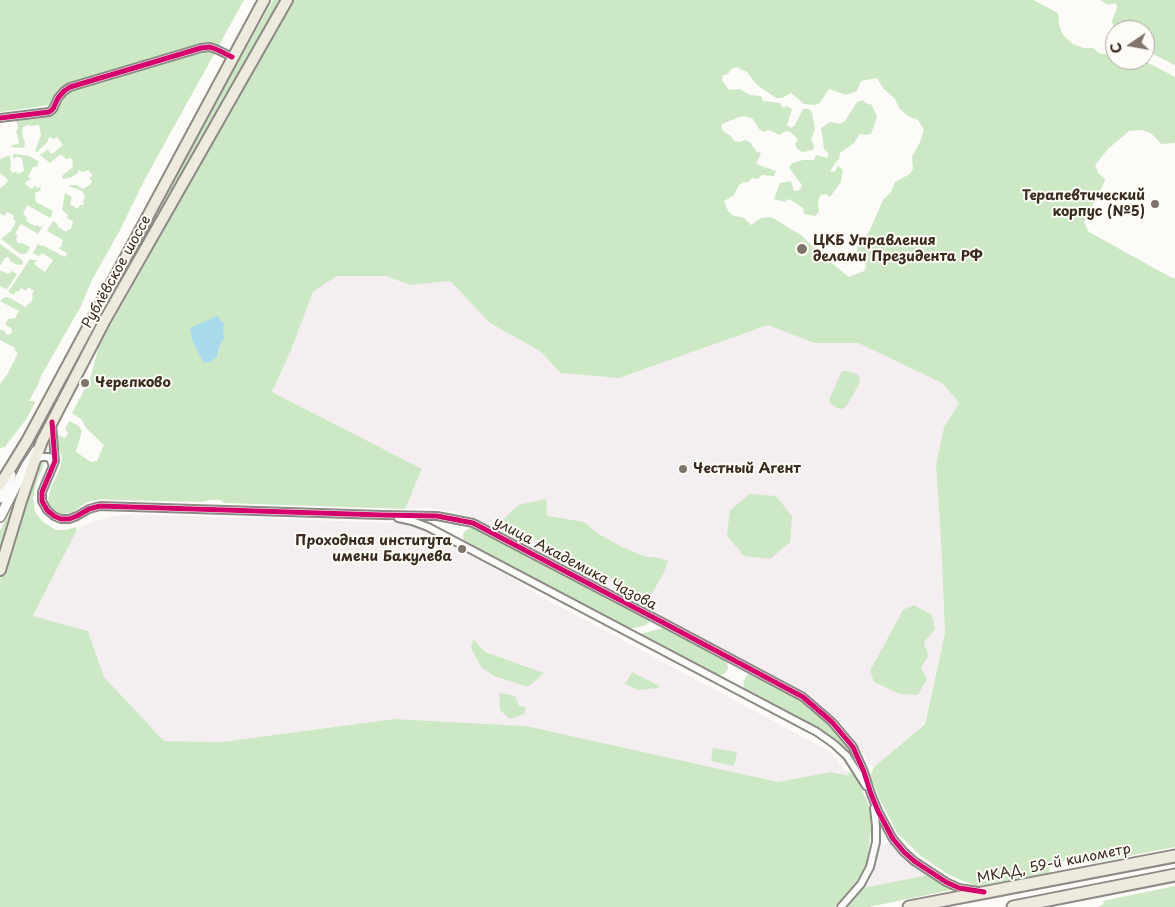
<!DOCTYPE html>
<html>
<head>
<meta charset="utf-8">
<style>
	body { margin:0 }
	#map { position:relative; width:1175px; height:907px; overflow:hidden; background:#fcfbf8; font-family:"Playpen Sans",sans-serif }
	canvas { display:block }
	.north { position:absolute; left:1105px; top:20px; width:50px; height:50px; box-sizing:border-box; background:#fdfcf7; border:1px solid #afa8a0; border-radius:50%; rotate:258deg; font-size:14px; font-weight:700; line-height:20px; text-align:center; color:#3b2a1e }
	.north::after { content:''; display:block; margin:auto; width:18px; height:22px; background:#7f736a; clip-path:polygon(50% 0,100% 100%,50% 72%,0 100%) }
</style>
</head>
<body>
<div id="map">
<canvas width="1175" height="907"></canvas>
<div class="north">С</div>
</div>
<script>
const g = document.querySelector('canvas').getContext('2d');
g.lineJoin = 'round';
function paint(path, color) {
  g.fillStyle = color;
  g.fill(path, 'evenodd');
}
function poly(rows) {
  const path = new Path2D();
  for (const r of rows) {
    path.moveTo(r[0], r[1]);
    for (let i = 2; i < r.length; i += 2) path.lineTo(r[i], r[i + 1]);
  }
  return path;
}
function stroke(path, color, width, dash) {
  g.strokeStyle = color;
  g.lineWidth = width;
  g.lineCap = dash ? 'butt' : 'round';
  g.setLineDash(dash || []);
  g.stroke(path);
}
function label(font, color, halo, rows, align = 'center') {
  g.font = font + ' "Playpen Sans",sans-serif';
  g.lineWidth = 4;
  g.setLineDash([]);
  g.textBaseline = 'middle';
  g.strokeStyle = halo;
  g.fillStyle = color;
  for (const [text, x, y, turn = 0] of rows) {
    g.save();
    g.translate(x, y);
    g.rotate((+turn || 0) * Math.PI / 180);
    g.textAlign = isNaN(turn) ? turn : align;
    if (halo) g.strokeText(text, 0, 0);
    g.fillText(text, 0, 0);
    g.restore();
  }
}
const built = poly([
	[337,276,386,276,410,285,450,281,490,323,540,351,561,373,619,378,768,325,814,343,858,343,942,383,959,403,944,427,936,465,941,541,945,633,924,724,874,767,868,763,862,751,839,720,804,693,473,518,457,512,427,508,405,509,422,470,272,392,291,350,313,292],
	[128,514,401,523,420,528,509,576,533,592,831,752,850,776,831,772,778,782,526,726,394,719,221,742,164,741,104,677,88,631,33,617,77,530,88,523,114,516],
	[891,842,911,862,928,875,863,888,875,862,879,845]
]);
const green = poly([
	[0,0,244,0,145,179,120,230,92,280,81,306,41,376,38,385,29,401,33,401,35,402,27,418,5,447,0,448,0,384,7,375,18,353,15,351,15,348,0,340,0,329,5,331,6,334,8,335,11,334,12,331,11,328,5,325,8,319,15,318,19,311,0,301,5,297,10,298,26,307,28,304,31,303,33,296,32,294,34,291,28,287,26,291,21,288,18,292,16,291,14,295,8,292,30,259,32,260,37,260,34,264,45,272,53,260,42,253,39,256,33,253,38,244,41,246,42,245,65,257,67,253,58,248,61,247,63,240,47,231,53,221,58,224,57,226,66,232,68,230,71,229,73,221,67,218,68,215,62,210,65,193,72,197,70,204,78,209,80,205,83,205,84,204,83,201,85,197,82,191,68,186,72,185,77,185,83,189,91,184,92,181,89,178,93,176,88,170,83,172,79,170,78,171,78,173,72,177,63,179,62,176,73,167,72,165,73,161,71,158,66,159,61,154,50,163,40,155,48,149,50,153,52,154,63,145,57,137,54,139,50,137,48,139,48,141,37,152,35,151,41,135,39,125,31,126,29,125,23,127,22,134,25,143,24,148,11,147,12,145,19,144,18,136,16,132,18,128,16,120,53,114,50,105,0,112],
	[273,0,282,0,98,325,97,324,180,167],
	[293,0,1033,0,1058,13,1059,25,1063,35,1073,44,1084,48,1093,48,1099,53,1109,55,1115,53,1115,60,1143,60,1175,77,1175,143,1161,144,1152,134,1142,130,1129,131,1109,148,1095,165,1098,173,1105,179,1104,183,1084,222,1089,232,1172,278,1175,278,1175,847,1093,863,1092,856,1052,863,1050,863,1049,873,977,886,958,879,946,873,921,856,898,834,880,800,870,776,874,767,925,724,945,633,941,541,936,465,944,427,959,403,942,383,858,343,814,343,768,325,619,378,561,373,540,351,490,323,450,281,410,285,386,276,337,276,313,292,291,350,272,392,422,469,405,509,224,503,220,500,209,500,203,502,113,500,101,499,87,502,73,512,62,514,50,507,48,499,51,487,58,473,61,464,62,456,58,447,58,435,65,438,68,433,65,429,69,421,79,426,82,431,76,452,91,462,97,461,104,445,86,428,82,420,72,413,90,379,99,346],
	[736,67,747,72,757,85,776,98,782,98,791,93,804,104,815,105,820,103,829,89,846,95,857,91,861,81,877,78,883,88,895,99,899,108,908,116,918,120,924,130,920,142,912,157,913,169,910,174,895,182,891,192,883,200,869,232,857,246,857,252,864,260,866,266,864,271,849,277,818,252,801,235,771,217,761,218,751,225,744,218,732,215,728,211,724,201,734,195,739,185,743,182,748,182,752,178,758,179,762,175,774,176,776,171,756,164,761,153,756,151,750,142,745,140,740,142,734,141,732,137,722,130,722,124,742,116,748,117,753,119,759,129,764,132,769,130,780,135,784,132,789,131,798,139,795,144,797,149,802,152,813,150,814,145,811,140,815,129,812,113,809,109,803,109,795,125,791,128,787,125,792,109,787,106,782,108,780,103,763,101,761,96,750,95,740,89,729,90,722,80,723,75,728,74,731,69],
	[217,317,224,326,222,332,225,337,220,345,217,357,212,319],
	[1100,0,1175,0,1175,65,1145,50,1145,30,1115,30,1115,34,1112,21,1117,8,1116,3,1108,5],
	[862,100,866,103,872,105,877,117,871,134,865,135,860,134,854,143,840,153,839,159,835,163,830,172,835,171,838,166,843,170,841,182,830,197,826,194,821,195,818,200,819,212,815,216,804,214,803,208,789,199,785,202,774,199,780,183,791,181,794,191,800,190,802,185,789,168,792,163,803,160,814,160,816,155,828,158,828,153,824,149,821,128,830,122,840,124,845,121,857,102],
	[13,154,23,155,29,156,38,161,38,164,36,167,33,167,28,177,31,180,29,180,26,182,25,184,32,189,35,185,37,188,41,187,40,190,42,191,39,191,35,193,36,202,53,211,50,218,27,205,23,214,26,216,27,219,26,221,35,226,37,225,40,227,42,226,43,226,38,234,21,224,15,234,18,236,16,239,17,242,19,243,22,243,30,247,28,252,25,254,20,254,1,239,11,231,16,221,14,220,13,215,7,212,4,216,0,213,0,188,3,186,8,181,7,179,0,173,0,159,10,155,11,167,10,169,12,173,16,172,18,174,24,171,22,158,17,157,13,159],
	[0,244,21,259,23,262,22,265,18,265,10,261,9,258,7,257,5,258,0,266],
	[0,270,8,274,12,271,17,274,8,288,6,289,0,286],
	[844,371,848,371,859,375,860,382,848,404,845,408,840,409,831,404,829,400,841,373],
	[42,459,44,460,45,462,37,481,33,497,35,512,43,522,56,530,66,530,76,527,77,530,33,616,88,631,104,677,164,741,221,742,394,719,526,726,778,782,831,772,850,776,847,772,854,774,859,783,868,804,871,816,871,830,866,868,859,883,834,907,0,907,0,580,9,557,34,475],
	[19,493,0,560,0,531],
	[750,494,776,496,792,516,790,542,770,559,744,556,727,536,730,510],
	[546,499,547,516,584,522,600,535,622,547,646,557,655,557,668,561,664,572,650,597,628,588,502,521,518,505],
	[470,528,475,528,647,618,649,620,649,622,646,625,635,628,626,628,466,543,463,538,463,534,466,530],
	[914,605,932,615,935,629,924,642,928,656,921,668,927,679,918,695,900,694,874,682,870,671,903,610],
	[663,628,667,629,724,659,727,663,728,669,725,673,721,675,716,675,641,636,641,634],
	[473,639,485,652,544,673,528,687,494,676,482,668,471,648],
	[632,672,658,685,659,688,638,690,625,684],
	[751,674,795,697,817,712,834,728,848,746,858,764,857,765,849,753,842,745,815,726,747,690,744,687,743,682,747,675],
	[499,693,515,696,519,706,526,707,524,714,510,719,500,710],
	[713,748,737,752,734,766,711,761],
	[928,875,948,886,956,889,869,907,848,907,863,888],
	[1175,886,1175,907,1098,907,1104,904,1103,901,1126,896]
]);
const water = poly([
	[217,316,224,324,223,332,225,337,220,345,217,357,210,362,204,363,192,340,190,328]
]);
const street = poly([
	[0,118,49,112,53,109,58,98,64,91,70,87,201,48,210,47,218,50,232,57],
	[52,425,55,461,42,492,42,501,47,510,54,516,61,519,69,519,77,516,89,509,100,506,382,515,437,516,473,523,662,622,803,697,832,722,853,747,864,772,871,794,878,811,893,839,904,852,914,861,946,882,959,888,978,891],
	[36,460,41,457,49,457,51,461,53,466],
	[398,518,412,521,428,527,817,732,834,744,847,756,866,786],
	[841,907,861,884,870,867,876,842,876,826,874,808]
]);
const secondary = poly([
	[0,498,11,475],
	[0,517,26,466,36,451]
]);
const primary = poly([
	[0,485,27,441,264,0],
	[0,570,21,501,35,460,42,441,52,422,105,320,287,0]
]);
const highway = poly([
	[909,907,1175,856],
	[1013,907,1175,875]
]);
const cycleway = poly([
	[0,118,49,112,53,109,58,98,64,91,70,87,201,48,210,47,218,50,232,57],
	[52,422,55,461,42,492,42,501,47,510,54,516,61,519,69,519,77,516,89,509,100,506,382,515,437,516,473,523,662,622,803,697,832,722,853,747,864,772,871,794,878,811,893,839,904,852,914,861,946,882,959,888,984,892]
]);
const markers = [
	[1155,204,5,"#7f736a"],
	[802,249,6,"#7f736a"],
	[85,383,5,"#7f736a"],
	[683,469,5,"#7f736a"],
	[462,549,5,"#7f736a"]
];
const poiNames = [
	["Терапевтический",1145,196,"right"],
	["корпус (№5)",1145,212,"right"],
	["ЦКБ Управления",813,241],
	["делами Президента РФ",813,257],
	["Черепково",95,383],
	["Честный Агент",693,469],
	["Проходная института",452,541,"right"],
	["имени Бакулева",452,557,"right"]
];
const streetNames = [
	["Рублёвское шоссе",117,272,-61],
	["улица Академика Чазова",575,564,28],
	["МКАД, 59-й километр",1054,864,-11]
];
paint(built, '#f5eef1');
paint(green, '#cce8c5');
paint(water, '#a8daeb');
stroke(street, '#8d8985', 10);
stroke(secondary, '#8d8985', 12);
stroke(primary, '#8d8985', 14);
stroke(highway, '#8d8985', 15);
stroke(street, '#fbfbf9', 6);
stroke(secondary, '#fbfbf9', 9);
stroke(primary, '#eeeadd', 10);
stroke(highway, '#eeeadd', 11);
stroke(cycleway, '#d6006c', 5);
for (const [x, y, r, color] of markers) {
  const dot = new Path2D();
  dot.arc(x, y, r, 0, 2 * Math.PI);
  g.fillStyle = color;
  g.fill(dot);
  stroke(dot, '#fdfcf7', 2);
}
label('bold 14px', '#3b2a1e', '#fdfcf7', poiNames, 'left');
label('14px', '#3b2a1e', '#fdfcf7', streetNames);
</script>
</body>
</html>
